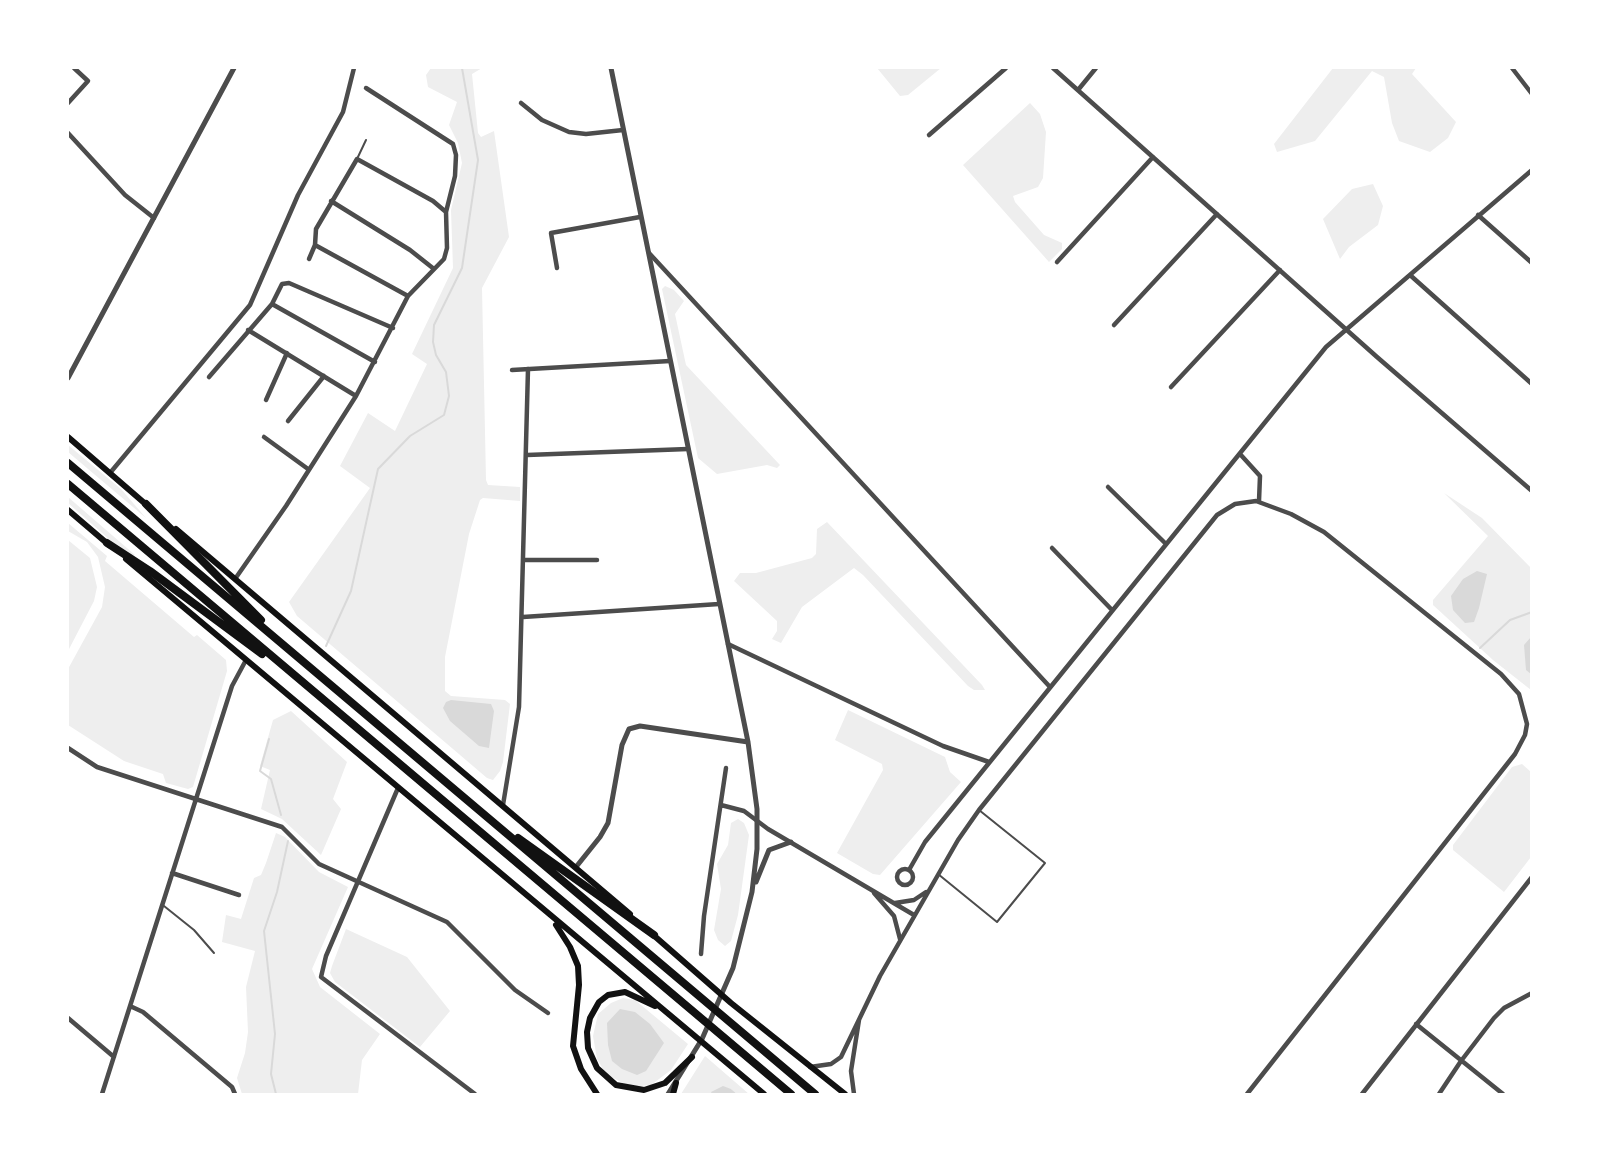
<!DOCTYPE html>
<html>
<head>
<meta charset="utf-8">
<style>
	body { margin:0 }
	#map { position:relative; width:1599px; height:1162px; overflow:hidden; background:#fff; font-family:Lato,sans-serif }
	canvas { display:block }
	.frame { position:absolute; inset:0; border:69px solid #fff; pointer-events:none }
</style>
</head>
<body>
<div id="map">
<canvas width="1599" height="1162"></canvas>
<div class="frame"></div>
</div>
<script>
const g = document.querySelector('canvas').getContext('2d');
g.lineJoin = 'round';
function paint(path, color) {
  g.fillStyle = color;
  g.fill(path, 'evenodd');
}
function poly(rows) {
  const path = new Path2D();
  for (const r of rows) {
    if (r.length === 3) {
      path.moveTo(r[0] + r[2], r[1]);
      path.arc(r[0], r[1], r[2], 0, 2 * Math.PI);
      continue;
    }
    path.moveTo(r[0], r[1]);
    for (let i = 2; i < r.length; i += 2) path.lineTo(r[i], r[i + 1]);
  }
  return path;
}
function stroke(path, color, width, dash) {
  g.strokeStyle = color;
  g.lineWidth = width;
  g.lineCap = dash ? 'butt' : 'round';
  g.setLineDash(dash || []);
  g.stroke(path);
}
const green = poly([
	[431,68,482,68,472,74,478,133,481,137,494,131,509,237,482,288,486,480,488,485,520,487,520,501,483,498,480,500,469,534,445,657,445,691,451,696,505,700,510,704,503,762,500,771,493,780,487,778,297,616,289,602,370,488,340,466,368,413,395,431,427,364,412,354,453,268,451,210,462,163,458,143,449,125,457,102,428,87,426,75],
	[877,68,941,68,908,95,900,96],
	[1333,68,1416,68,1412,74,1456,122,1448,138,1430,152,1399,141,1392,123,1384,77,1372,71,1315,141,1277,152,1274,144],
	[1030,103,1040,114,1046,132,1043,178,1038,187,1013,196,1015,202,1044,235,1062,243,1062,249,1049,262,963,165],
	[1373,184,1383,206,1378,225,1349,247,1340,259,1323,219,1352,189],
	[665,286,674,290,684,301,675,314,686,365,780,465,777,468,767,465,717,474,698,458,662,289],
	[68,445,121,489,146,518,68,452],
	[1444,493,1482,518,1531,568,1531,690,1493,660,1433,605,1433,600,1488,536],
	[68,497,135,555,133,556,110,540,68,503],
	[827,522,982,685,985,690,974,690,968,686,863,575,854,568,802,607,781,643,772,639,777,631,777,621,734,581,740,573,756,573,812,558,816,554,817,529],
	[68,523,107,556,105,561,194,637,197,635,226,660,227,671,193,787,188,789,166,783,163,774,124,761,68,725,68,669,102,607,105,587,98,557,87,542,68,531],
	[68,540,90,558,97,587,94,601,68,651],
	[848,710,945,757,950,772,961,782,880,875,873,874,837,853,883,770,882,764,835,740],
	[291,711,347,762,333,799,341,809,321,855,282,819,261,809,270,770,260,766,273,720],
	[1522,764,1531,772,1531,857,1504,892,1453,850,1453,845,1512,767],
	[738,819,744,823,749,835,738,915,731,941,725,946,718,940,714,930,721,889,717,864,728,845,731,823],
	[276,833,285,837,319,872,348,887,312,969,320,987,380,1034,362,1060,358,1094,242,1094,237,1078,245,1053,248,1032,246,987,255,951,222,942,226,915,241,919,254,878,261,875,266,863],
	[346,929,407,957,450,1011,420,1047,335,982,330,973,332,966],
	[623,998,635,1000,688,1044,671,1070,651,1085,630,1087,606,1074,597,1059,593,1036,598,1014,611,1003],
	[705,1056,749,1094,737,1094,731,1089,712,1092,712,1094,681,1094]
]);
const water = poly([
	[1477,571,1487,574,1479,608,1474,622,1465,623,1453,610,1451,596,1463,579],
	[1531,637,1531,674,1526,670,1524,645],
	[451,700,491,704,494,711,489,748,479,746,450,721,443,708,446,702],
	[620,1009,635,1012,650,1024,664,1043,646,1071,637,1075,622,1069,612,1061,608,1045,607,1023],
	[723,1086,731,1089,737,1094,712,1094,711,1092]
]);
const stream = poly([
	[326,646,351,591,378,469,410,436,444,415,449,396,446,372,436,355,433,342,434,325,462,268,478,160,462,68],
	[1480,648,1510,620,1532,612],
	[269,739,260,771,271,779,281,815],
	[276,1094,271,1074,275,1034,264,931,277,892,288,841]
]);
const service = poly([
	[357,159,366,140],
	[938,874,997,922,1045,863,979,810],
	[164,906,194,930,214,953]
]);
const minor = poly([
	[1053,68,1377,357,1532,491],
	[1512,68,1532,94],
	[366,88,453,144,456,155,455,176,446,212],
	[1078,90,1096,68],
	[68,103,88,81,74,68],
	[521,103,542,120,569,132,586,134,623,130],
	[68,133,125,195,154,218],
	[929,135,1006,68],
	[331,201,410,250,434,269],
	[1478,215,1532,263],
	[315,245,408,296],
	[649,253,1050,687],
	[1057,262,1153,157],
	[557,268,551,233,640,217],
	[1410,275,1532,384],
	[272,304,375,362],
	[1114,325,1217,214],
	[248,330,356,396],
	[512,370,670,361],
	[209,377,272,304,282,284,289,283,393,328],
	[1171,387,1280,270],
	[266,400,287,353],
	[288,421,324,376],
	[264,437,308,469],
	[1240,454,1260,476,1259,501],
	[527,455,688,449],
	[110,473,250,305,298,195,343,112,354,68],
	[1108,487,1165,543],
	[1052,548,1112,610],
	[524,560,597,560],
	[235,579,286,506,356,396,408,296,444,259,447,248,446,212,433,201,357,159,316,229,315,245,309,259],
	[523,617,719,604],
	[728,644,943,746,989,762],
	[68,748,97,767,282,827,319,864,447,922,515,990,548,1013],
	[398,788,326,956,321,977,475,1094],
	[503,805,519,707,528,369],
	[721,805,744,811,768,829,914,915],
	[905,877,8],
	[909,870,925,842,1326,347,1532,170],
	[172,873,239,895],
	[874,893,894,916,900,939],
	[895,903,914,900,926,892],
	[701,954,704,916,726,768],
	[130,1006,143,1012,232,1087,235,1094],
	[68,1018,114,1057],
	[1416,1024,1503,1094],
	[810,1067,831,1064,841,1057,880,976,958,840,979,810,1217,515,1235,504,1256,501,1291,514,1324,532,1501,674,1519,694,1527,724,1525,735,1515,754,1247,1094],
	[102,1094,232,686,246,660],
	[854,1094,851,1071,859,1020],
	[1362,1094,1532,877],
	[1439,1094,1461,1061,1494,1018,1504,1008,1532,993]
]);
const tertiary = poly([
	[611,68,748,742,757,809,757,849,752,892,733,968,702,1039,668,1094],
	[68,378,234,68],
	[576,867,600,837,608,823,622,745,629,729,640,726,748,742],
	[756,882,769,850,791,842]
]);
const secondary = poly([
	[68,437,149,507],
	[68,510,109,545],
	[176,529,630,914],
	[126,559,764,1094],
	[556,925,570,947,578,966,579,985,573,1046,581,1069,597,1094],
	[651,933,731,1003,845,1094],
	[655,1006,625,992,608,995,599,1002,590,1018,587,1032,588,1048,597,1068,616,1085,644,1090,665,1083,692,1057],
	[673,1094,676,1083]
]);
const motorway = poly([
	[68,463,815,1094],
	[68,484,791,1094],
	[146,504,261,620],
	[107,543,150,571,262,654],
	[518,838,654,935]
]);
paint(green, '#eee');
paint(water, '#d9d9d9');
stroke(stream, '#d9d9d9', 2);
stroke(service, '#4c4c4c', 2);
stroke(minor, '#4c4c4c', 4.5);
stroke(tertiary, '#4c4c4c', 5);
stroke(secondary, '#111', 6);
stroke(motorway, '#111', 8);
</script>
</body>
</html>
